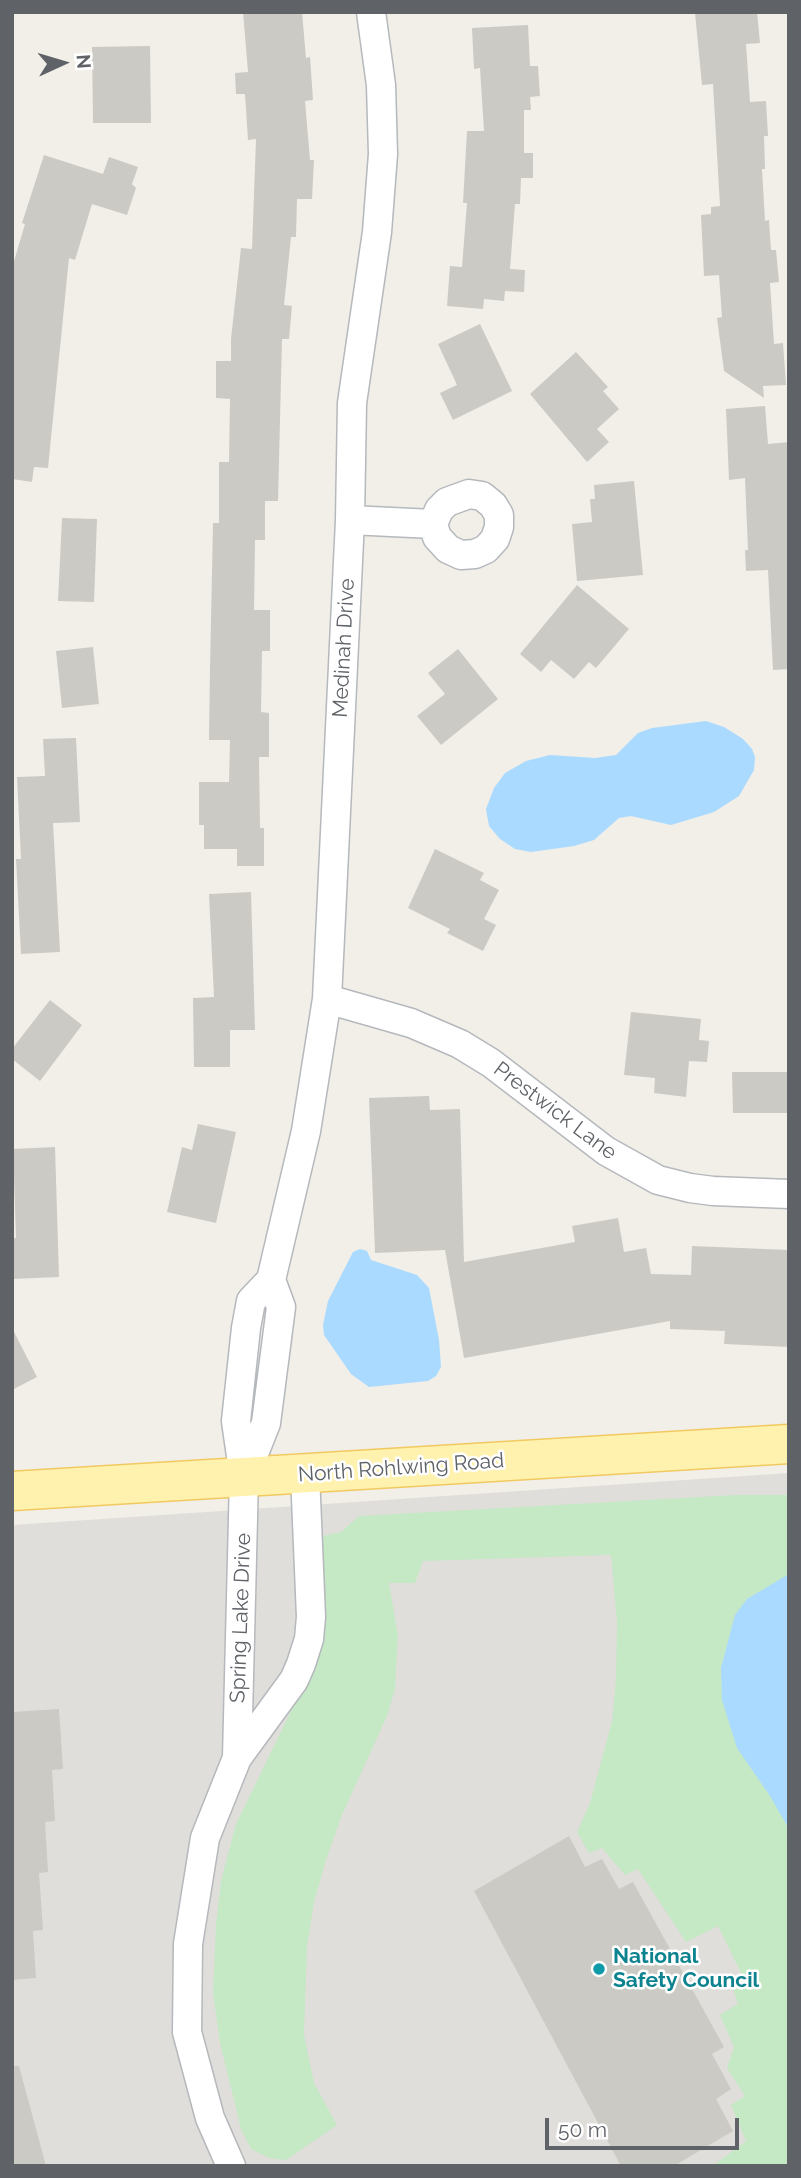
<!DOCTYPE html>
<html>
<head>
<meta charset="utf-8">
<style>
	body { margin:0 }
	#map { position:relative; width:801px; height:2178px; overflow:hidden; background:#f1efe8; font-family:Raleway,sans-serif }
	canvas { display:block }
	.frame { position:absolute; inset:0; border:14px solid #5f6368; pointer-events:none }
	.north { position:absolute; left:28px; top:28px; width:70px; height:70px; -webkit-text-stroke:5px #fff; paint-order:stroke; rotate:86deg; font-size:19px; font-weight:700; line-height:28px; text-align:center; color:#5f6368 }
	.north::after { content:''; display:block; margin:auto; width:24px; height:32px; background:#5f6368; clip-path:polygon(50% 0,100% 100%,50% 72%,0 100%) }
	.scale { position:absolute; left:545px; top:2118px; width:194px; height:32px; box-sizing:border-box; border:4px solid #5f6368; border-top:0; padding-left:9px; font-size:21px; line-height:24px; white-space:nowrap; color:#5f6368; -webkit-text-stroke:5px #fff; paint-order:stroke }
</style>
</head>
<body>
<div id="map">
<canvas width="801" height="2178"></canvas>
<div class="frame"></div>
<div class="north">N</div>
<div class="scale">50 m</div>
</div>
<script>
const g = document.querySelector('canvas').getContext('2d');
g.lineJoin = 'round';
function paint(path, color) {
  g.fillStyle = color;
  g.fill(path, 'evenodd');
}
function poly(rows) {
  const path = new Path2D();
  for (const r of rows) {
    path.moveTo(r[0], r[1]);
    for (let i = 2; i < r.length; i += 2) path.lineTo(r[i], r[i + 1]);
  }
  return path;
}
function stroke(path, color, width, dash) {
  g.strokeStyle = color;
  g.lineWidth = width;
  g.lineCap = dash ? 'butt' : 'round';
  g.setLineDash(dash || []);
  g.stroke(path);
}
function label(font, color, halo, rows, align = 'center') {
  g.font = font + ' Raleway,sans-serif';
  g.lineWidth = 5;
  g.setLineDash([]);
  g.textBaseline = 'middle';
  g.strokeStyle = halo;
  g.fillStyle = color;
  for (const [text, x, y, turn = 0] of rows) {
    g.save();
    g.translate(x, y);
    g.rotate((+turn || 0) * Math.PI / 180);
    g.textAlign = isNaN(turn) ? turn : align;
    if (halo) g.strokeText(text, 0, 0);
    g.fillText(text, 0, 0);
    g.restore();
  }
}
const industrial = poly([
	[789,1473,789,2166,12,2166,12,1525]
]);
const green = poly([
	[736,1495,789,1495,789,2166,714,2165,746,2141,731,2105,745,2096,727,2068,734,2047,720,2015,738,2004,732,1985,743,1977,718,1926,686,1942,638,1869,625,1875,602,1848,589,1853,577,1832,590,1803,612,1721,616,1679,617,1622,611,1555,423,1561,415,1583,389,1583,398,1636,395,1689,387,1716,342,1815,326,1860,314,1902,307,1947,304,2035,314,2083,337,2125,286,2160,269,2158,251,2149,241,2129,220,2043,213,1993,216,1924,221,1881,236,1824,308,1676,314,1538,341,1532,359,1516]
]);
const water = poly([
	[706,721,724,727,743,739,752,749,755,757,754,770,739,796,714,812,671,825,631,816,619,818,594,840,574,846,531,852,515,849,500,839,489,826,486,809,494,788,505,773,526,761,550,755,595,758,616,755,638,733,652,728],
	[360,1249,367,1251,371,1260,417,1275,429,1288,439,1340,441,1367,436,1376,428,1381,369,1387,351,1374,324,1335,323,1325,328,1301,353,1252],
	[789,1574,789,1829,770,1796,737,1748,722,1700,721,1668,735,1615,747,1599]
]);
const building = poly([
	[243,12,302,12,306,58,310,57,313,100,305,101,310,160,314,160,312,199,297,199,296,237,291,237,284,305,292,306,289,339,282,339,278,501,265,501,265,540,255,540,254,610,270,610,270,651,262,651,261,712,269,713,269,757,259,757,260,828,264,828,264,866,237,866,237,849,204,849,204,825,199,825,199,782,229,782,230,740,209,740,210,669,213,523,219,523,219,462,229,462,230,399,216,398,216,361,231,361,231,339,241,248,252,249,256,139,248,140,245,94,236,94,235,73,248,72],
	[757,12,760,43,746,44,750,102,766,101,768,136,764,136,765,169,762,169,765,221,769,220,771,250,776,250,779,282,770,283,774,344,783,343,786,385,763,386,764,398,724,371,717,318,722,317,719,275,704,276,701,215,711,214,711,207,720,206,713,84,702,85,695,13],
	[528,25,530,66,538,66,540,96,530,97,531,110,524,110,524,153,533,153,533,178,521,178,520,204,515,204,510,269,525,270,524,292,505,291,504,301,484,299,483,309,447,306,450,266,462,267,467,203,463,203,467,131,484,131,480,68,474,69,472,28],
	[150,46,151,123,93,123,92,47],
	[44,155,103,174,109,157,138,167,132,184,136,188,127,215,92,204,75,260,69,258,48,468,34,467,32,482,12,479,12,268,25,224,22,223],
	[480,324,512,391,453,420,440,393,457,385,438,344],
	[576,352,608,387,603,391,619,409,597,429,609,442,587,462,530,394],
	[765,406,768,444,789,442,789,669,773,670,768,570,746,571,745,550,748,550,745,478,729,480,726,409],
	[634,481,643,575,577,581,572,524,592,522,590,499,595,499,594,485],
	[62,518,97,519,94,602,58,601],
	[577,585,629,629,596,668,589,662,574,679,551,660,541,672,520,654],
	[93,647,99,704,62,708,56,651],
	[458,649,498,699,441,745,417,716,445,694,428,673],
	[76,738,80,822,53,823,60,952,21,954,16,859,21,859,17,777,45,776,43,739],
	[435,849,484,873,480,880,499,890,484,919,496,925,483,951,447,933,450,929,408,908],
	[251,892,255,1030,230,1030,230,1067,194,1067,193,998,214,997,209,894],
	[50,1000,82,1025,40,1081,12,1059,12,1049],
	[631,1012,701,1019,699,1040,709,1041,707,1062,689,1061,686,1097,654,1093,655,1078,624,1075],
	[732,1072,789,1072,789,1113,733,1113],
	[429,1096,430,1110,460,1109,464,1262,575,1242,572,1226,618,1218,624,1252,646,1248,651,1274,691,1275,692,1246,789,1250,789,1347,724,1344,725,1331,670,1329,670,1321,464,1358,445,1250,375,1253,369,1098],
	[198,1124,236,1132,216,1223,167,1212,182,1147,192,1150],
	[55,1147,59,1277,12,1279,12,1238,16,1238,13,1149],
	[12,1328,37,1377,12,1390],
	[59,1709,63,1769,52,1770,55,1821,45,1822,48,1872,39,1873,43,1930,33,1931,36,1978,12,1980,12,1712],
	[569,1836,585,1867,602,1859,619,1889,633,1882,724,2047,712,2054,731,2089,716,2099,733,2131,674,2166,621,2166,474,1891],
	[12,2066,19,2066,46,2166,12,2166]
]);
const minor = poly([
	[350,520,433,524,437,537,448,549,461,555,475,554,486,549,495,539,499,527,499,515,493,505,482,496,469,494,447,502,439,510,433,524],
	[327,999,411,1023,460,1044,491,1063,606,1151,658,1180,690,1188,713,1191,789,1194],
	[245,1476,266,1423,281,1307,271,1280],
	[237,1758,294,1680,301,1664,309,1639,311,1617,305,1474],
	[231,2166,210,2118,187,2032,188,1944,205,1838,237,1758,244,1477,236,1421,246,1328,251,1301,271,1280,306,1131,327,999,350,520,352,403,377,232,383,154,381,85,371,12]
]);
const primary = poly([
	[12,1491,789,1444]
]);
const markers = [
	[599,1969,7,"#0f9aa8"]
];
const streetNames = [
	["Medinah Drive",344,648,-87],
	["Prestwick Lane",555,1111,37],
	["North Rohlwing Road",401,1468,-4],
	["Spring Lake Drive",241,1618,-88]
];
const cultureNames = [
	["National",613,1957],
	["Safety Council",613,1981]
];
paint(industrial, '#e0deda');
paint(green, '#c5e8c5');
paint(water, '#aadaff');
paint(building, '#cccac5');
stroke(minor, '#b5b8bc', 31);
stroke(primary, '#f2c960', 41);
stroke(minor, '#fff', 28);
stroke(primary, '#fff2af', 38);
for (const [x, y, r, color] of markers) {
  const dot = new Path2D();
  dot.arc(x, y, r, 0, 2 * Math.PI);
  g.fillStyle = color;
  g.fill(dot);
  stroke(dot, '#fff', 2.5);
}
label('21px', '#5f6368', '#fff', streetNames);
label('bold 21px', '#0d838f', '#fff', cultureNames, 'left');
</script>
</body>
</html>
